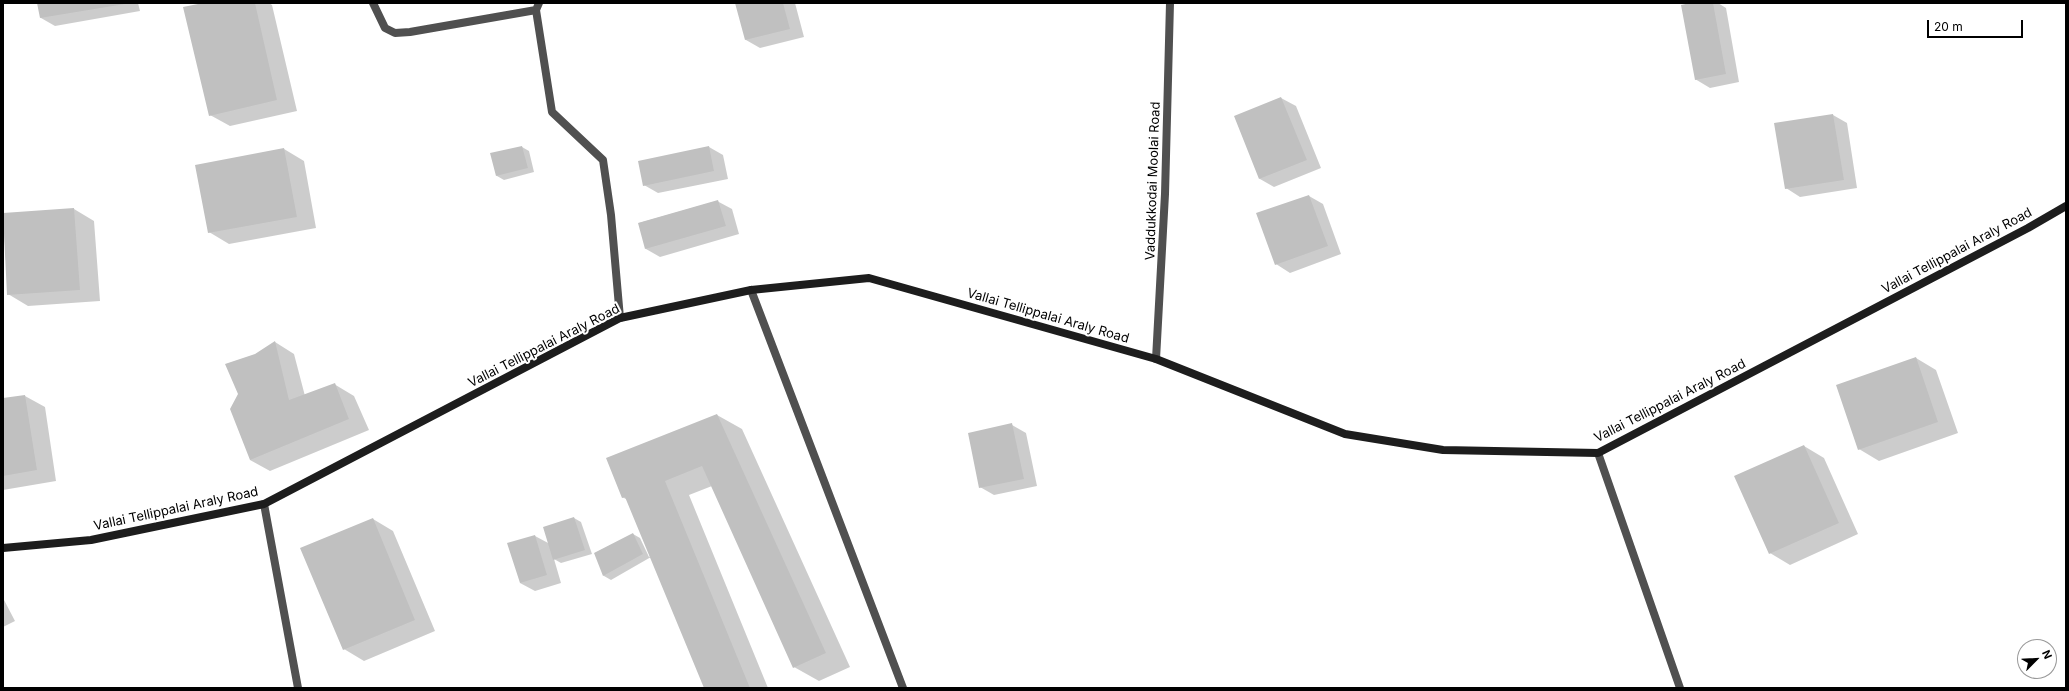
<!DOCTYPE html>
<html>
<head>
<meta charset="utf-8">
<style>
	body { margin:0 }
	#map { position:relative; width:2069px; height:691px; overflow:hidden; background:#fff; font-family:Inter,sans-serif }
	canvas { display:block }
	.frame { position:absolute; inset:0; border:4px solid #000; pointer-events:none }
	.north { position:absolute; left:2017px; top:639px; width:40px; height:40px; box-sizing:border-box; background:#fff; border:1px solid #999; border-radius:50%; rotate:66deg; font-size:11px; font-weight:700; line-height:16px; text-align:center; color:#000 }
	.north::after { content:''; display:block; margin:auto; width:14px; height:18px; background:#000; clip-path:polygon(50% 0,100% 100%,50% 72%,0 100%) }
	.scale { position:absolute; left:1927px; top:20px; width:96px; height:18px; box-sizing:border-box; border:2px solid #000; border-top:0; padding-left:5px; font-size:12px; line-height:14px; white-space:nowrap; color:#000; -webkit-text-stroke:3px #fff; paint-order:stroke }
</style>
</head>
<body>
<div id="map">
<canvas width="2069" height="691"></canvas>
<div class="frame"></div>
<div class="north">N</div>
<div class="scale">20 m</div>
</div>
<script>
const g = document.querySelector('canvas').getContext('2d');
g.lineJoin = 'round';
function paint(path, color) {
  g.fillStyle = color;
  g.fill(path, 'evenodd');
}
function poly(rows) {
  const path = new Path2D();
  for (const r of rows) {
    path.moveTo(r[0], r[1]);
    for (let i = 2; i < r.length; i += 2) path.lineTo(r[i], r[i + 1]);
  }
  return path;
}
function stroke(path, color, width, dash) {
  g.strokeStyle = color;
  g.lineWidth = width;
  g.lineCap = dash ? 'butt' : 'round';
  g.setLineDash(dash || []);
  g.stroke(path);
}
function label(font, color, halo, rows, align = 'center') {
  g.font = font + ' Inter,sans-serif';
  g.lineWidth = 4;
  g.setLineDash([]);
  g.textBaseline = 'middle';
  g.strokeStyle = halo;
  g.fillStyle = color;
  for (const [text, x, y, turn = 0] of rows) {
    g.save();
    g.translate(x, y);
    g.rotate((+turn || 0) * Math.PI / 180);
    g.textAlign = isNaN(turn) ? turn : align;
    if (halo) g.strokeText(text, 0, 0);
    g.fillText(text, 0, 0);
    g.restore();
  }
}
const shadow = poly([
	[38,3,138,3,140,11,55,26,41,18],
	[208,3,269,3,272,5,297,111,230,126,210,115],
	[736,3,795,3,804,37,760,48,746,40],
	[1695,3,1718,3,1726,8,1739,82,1710,88,1695,79],
	[1281,98,1296,106,1321,168,1274,187,1260,179,1235,117],
	[1833,115,1847,123,1857,188,1800,197,1786,188],
	[522,147,529,151,534,172,504,180,497,176,492,154],
	[709,147,723,155,728,179,658,193,644,185],
	[284,149,304,161,316,228,229,244,209,232],
	[1309,196,1323,204,1341,254,1290,273,1276,264],
	[717,201,732,209,739,234,660,257,646,249,639,223],
	[74,209,94,221,100,301,28,306,8,294,3,214],
	[275,342,294,354,305,396,334,384,354,396,369,430,270,471,250,460,255,355],
	[1916,358,1936,370,1958,433,1879,461,1859,449],
	[25,396,45,407,56,481,3,490,3,399],
	[717,415,742,429,850,667,819,681,794,667,712,486,689,495,768,688,705,688,651,557,611,580,604,576,595,553,633,534,640,538,649,557,651,556,628,500,622,497],
	[1012,425,1026,433,1037,486,994,495,980,487],
	[1804,446,1824,458,1858,534,1790,565,1770,553],
	[574,518,581,522,592,554,561,563,554,559,561,583,535,591,520,583,535,536,550,544],
	[373,519,393,531,435,631,364,661,344,649],
	[3,598,15,621,3,627]
]);
const building = poly([
	[37,3,125,3,125,4,40,18],
	[203,3,255,3,277,100,209,116,183,7],
	[735,3,783,3,790,29,745,40],
	[1690,3,1713,3,1726,74,1695,80,1681,5],
	[1281,97,1307,160,1259,179,1234,116],
	[1833,114,1844,180,1785,189,1774,123],
	[522,146,528,168,496,176,490,153],
	[709,146,714,171,643,186,638,161],
	[284,148,297,217,208,233,195,165],
	[1309,195,1328,246,1275,265,1256,213],
	[718,200,726,226,645,249,638,223],
	[74,208,80,290,7,295,3,213],
	[275,341,289,400,335,383,349,419,250,460,230,409,238,394,225,364,255,354],
	[1916,357,1938,422,1858,450,1836,385],
	[25,395,37,470,3,476,3,398],
	[717,414,826,653,793,668,702,466,665,481,750,688,704,688,625,497,622,498,606,458],
	[1012,423,1024,479,979,488,968,433],
	[1804,445,1839,523,1769,554,1734,476],
	[574,517,585,550,553,560,543,527],
	[373,518,415,620,343,650,300,548],
	[633,533,643,554,603,576,594,553],
	[535,535,547,575,520,583,507,543]
]);
const minor = poly([
	[373,3,385,28,395,33,410,32,536,10],
	[539,3,536,10,552,112,603,160,611,215,620,318],
	[751,290,903,688],
	[1598,453,1680,688],
	[264,504,298,688]
]);
const tertiary = poly([
	[1156,359,1165,194,1170,3]
]);
const secondary = poly([
	[3,548,91,540,264,504,620,318,751,290,869,278,1156,359,1345,434,1443,450,1598,453,2028,228,2066,206]
]);
const streetNames = [
	["Vaddukkodai Moolai Road",1153,181,-88],
	["Vallai Tellippalai Araly Road",1957,251,-28],
	["Vallai Tellippalai Araly Road",1048,316,16],
	["Vallai Tellippalai Araly Road",544,346,-27],
	["Vallai Tellippalai Araly Road",1670,401,-27],
	["Vallai Tellippalai Araly Road",176,509,-12]
];
paint(shadow, '#0003');
paint(building, '#c0c0c0');
stroke(minor, '#505050', 8);
stroke(tertiary, '#505050', 8);
stroke(secondary, '#1d1d1d', 8);
label('13px', '#000', '#fff', streetNames);
</script>
</body>
</html>
